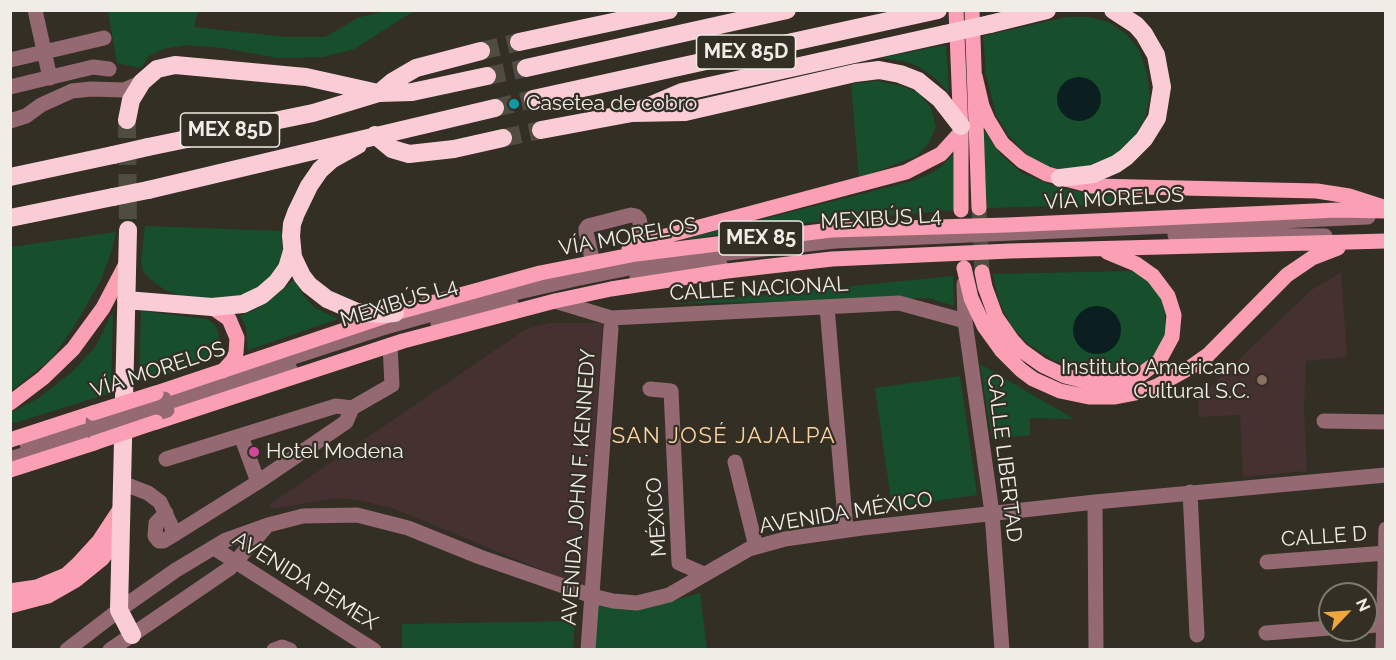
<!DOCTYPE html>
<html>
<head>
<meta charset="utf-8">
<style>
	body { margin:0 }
	#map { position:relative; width:1396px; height:660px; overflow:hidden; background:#332f25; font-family:Raleway,sans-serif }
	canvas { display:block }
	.frame { position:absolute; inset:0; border:12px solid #efede6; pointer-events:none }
	.north { position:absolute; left:1318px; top:582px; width:60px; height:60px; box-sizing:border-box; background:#332f25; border:2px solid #7e7b72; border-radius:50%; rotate:65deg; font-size:16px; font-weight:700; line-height:24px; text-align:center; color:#efede6 }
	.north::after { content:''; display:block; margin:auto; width:21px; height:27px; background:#efa73d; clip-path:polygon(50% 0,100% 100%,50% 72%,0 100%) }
</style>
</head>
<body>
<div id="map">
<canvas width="1396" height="660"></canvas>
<div class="frame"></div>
<div class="north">N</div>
</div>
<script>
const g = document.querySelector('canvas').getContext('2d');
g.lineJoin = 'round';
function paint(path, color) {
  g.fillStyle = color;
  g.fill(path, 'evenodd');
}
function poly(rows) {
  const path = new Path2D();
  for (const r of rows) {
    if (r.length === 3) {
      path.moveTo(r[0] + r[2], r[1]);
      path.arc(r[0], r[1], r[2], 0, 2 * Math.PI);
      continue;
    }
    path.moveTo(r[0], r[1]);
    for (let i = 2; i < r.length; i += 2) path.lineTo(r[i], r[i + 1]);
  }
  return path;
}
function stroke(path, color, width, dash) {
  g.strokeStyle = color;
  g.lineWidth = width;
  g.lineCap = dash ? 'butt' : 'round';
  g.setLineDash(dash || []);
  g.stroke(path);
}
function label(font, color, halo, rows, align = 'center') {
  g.font = font + ' Raleway,sans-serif';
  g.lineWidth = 4.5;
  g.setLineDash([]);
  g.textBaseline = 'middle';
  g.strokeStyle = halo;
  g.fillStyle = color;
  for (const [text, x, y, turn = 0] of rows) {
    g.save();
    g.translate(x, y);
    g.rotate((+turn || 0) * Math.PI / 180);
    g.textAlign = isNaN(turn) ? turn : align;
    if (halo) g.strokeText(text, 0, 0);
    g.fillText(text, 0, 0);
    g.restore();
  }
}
const education = poly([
	[1341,272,1347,357,1306,361,1304,410,1307,471,1243,477,1240,415,1199,417,1198,399,1310,291],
	[549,323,603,323,585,588,395,509,357,500,335,498,272,509,270,504,526,329]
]);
const green = poly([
	[108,11,198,11,194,27,286,37,325,37,360,17,387,11,414,11,354,49,323,57,278,58,223,48,186,45,163,49,149,56,141,68,117,63],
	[1067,17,1089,17,1108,22,1126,34,1139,50,1147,73,1150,97,1145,118,1133,139,1114,156,1093,167,1071,172,1051,170,1028,156,1009,136,996,115,986,74,983,36],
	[946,45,949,93,934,77,917,66,904,61,880,58],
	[878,81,902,86,919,93,931,108,936,127,929,143,917,156,859,178,851,84],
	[983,129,1000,154,1022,173,1059,188,1157,203,987,208],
	[954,153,954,210,780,225,677,241,912,181,930,174,942,166],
	[145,226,281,231,283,257,267,281,247,294,224,301,191,300,165,290,150,279,143,271,141,262],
	[116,232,112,250,101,280,72,330,51,359,11,391,11,247],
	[1135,271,1149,279,1160,294,1165,314,1165,336,1157,353,1140,367,1124,374,1107,376,1053,360,1028,344,1010,324,999,301,993,274],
	[953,276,954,306,928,298,671,304],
	[295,279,303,295,315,308,338,319,248,350,246,327,240,316,255,310,274,297],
	[113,311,111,393,11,424,11,412,39,398,73,371,96,346],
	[141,311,207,319,214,324,218,330,221,349,193,366,139,382],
	[980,364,1074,419,1030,418,1030,435,992,439],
	[960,376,977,495,892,507,875,388],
	[700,593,707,649,593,650,596,603,669,602],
	[575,621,573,649,402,649,402,624]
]);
const water = poly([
	[1079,99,22],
	[1097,330,24]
]);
const majorTunnel = poly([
	[979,208,982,272]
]);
const highwayTunnel = poly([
	[481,51,519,42],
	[487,76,526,68],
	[495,108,533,99],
	[127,120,128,230],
	[503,138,541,130]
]);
const minor = poly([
	[35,10,50,78],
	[10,60,104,38],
	[10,87,93,67,109,69],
	[10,121,26,116,41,105,72,91,91,89,124,90,142,82],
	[1175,235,1325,236],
	[593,263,586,232,586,229,588,226,631,215,636,216,639,219,645,243],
	[637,278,720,264],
	[964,284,965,321,992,513,1002,650],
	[555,301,611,318,899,303,965,321],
	[827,307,846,530],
	[438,323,511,304],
	[650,389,671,391,679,563,704,574],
	[164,399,382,328,471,303,575,279,674,259,835,241,1368,217],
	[167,410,290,369],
	[1324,421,1386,422],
	[27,444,93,421],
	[10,459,94,433],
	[166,459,336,406,352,408,392,385,390,345],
	[735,462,756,547],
	[258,482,346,422,352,408],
	[122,483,148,493,160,502,175,534,258,482,241,436],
	[1190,492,1197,635],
	[1095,502,1096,650],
	[166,513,156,523,155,536,159,541,163,541,175,534],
	[214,548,374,650],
	[1267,562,1386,553],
	[1366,626,1386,624],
	[1266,633,1330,628],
	[1383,649,1386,529],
	[67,650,119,610,176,570,226,540,268,525,303,516,357,515,408,528,480,557,592,596,613,601,637,603,669,595,749,549,785,539,862,528,1095,502,1386,475],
	[110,650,230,568,266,527],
	[274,650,282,647,290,650],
	[588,650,611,328]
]);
const major = poly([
	[956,10,961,132,961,210],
	[972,10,979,208],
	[975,76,982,106,988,120,1002,143,1022,161,1047,174,1092,186,1317,191,1349,196,1383,207],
	[629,249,658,238,906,172,941,154,961,132],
	[964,268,971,298,984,326,1002,351,1021,370,1033,379,1060,391,1089,397,1115,397,1141,392,1157,386,1191,367,1208,355,1287,275,1312,258,1338,248],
	[982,272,985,287,996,317,1012,340,1021,350,1042,365,1065,376,1093,383,1117,383,1136,378,1159,361,1172,337,1174,315,1168,296,1153,276,1136,264,1107,252],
	[212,307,229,319,237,338,236,353,233,360,223,371],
	[156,393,395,313,540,273,636,254,831,230,1007,225,1337,210,1386,211],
	[10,403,43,378,73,349,103,308,126,264],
	[156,422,403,341,555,301,611,289,727,271,832,259,1010,251,1386,241],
	[10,440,93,413],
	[10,470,94,443],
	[10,591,37,587,66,575,78,564,99,541,122,506],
	[10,606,48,596,76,580,102,559,120,536]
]);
const highway = poly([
	[990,24,1047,10],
	[519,42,669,10],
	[526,68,787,10],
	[379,93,392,82,416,68,481,51],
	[533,99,938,10],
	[642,109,682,92,945,34],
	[127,120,131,100,142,82,157,69,175,65,306,77,378,93],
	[541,130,632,113,685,112,855,73,879,70,900,74,918,81,940,99,961,126],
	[375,135,392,149,409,154,454,149,503,138],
	[358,145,331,160,320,170,309,186,296,213,292,224,291,236,293,257,302,276,309,285,327,299,357,312,382,314,395,313],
	[148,147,313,113,379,93,412,92,487,76],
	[10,177,113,155],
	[1060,178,1093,174,1116,164,1126,157,1144,139,1157,118,1162,87,1156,55,1144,34,1136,25,1113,10],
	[148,190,495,108],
	[10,218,113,197],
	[128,230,119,610,132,635],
	[126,300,212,307,243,304,262,295,277,282,287,268,292,251]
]);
const minorBridge = poly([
	[93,421,164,399],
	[94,433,167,410]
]);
const majorBridge = poly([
	[93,413,156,393],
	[94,443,156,422]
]);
const highwayBridge = poly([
	[945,34,990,24],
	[113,155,148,147],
	[113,197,148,190]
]);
const markers = [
	[514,104,6,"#0f9aa8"],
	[1262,380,6,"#8d6e63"],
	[254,452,6,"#d1479c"]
];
const shields = [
	[746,52,99],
	[230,130,99],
	[761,238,84]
];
const shieldNames = [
	["MEX 85D",746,52],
	["MEX 85D",230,130],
	["MEX 85",761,238]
];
const poiNames = [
	["Casetea de cobro",526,104],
	["Instituto Americano",1250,368,"right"],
	["Cultural S.C.",1250,392,"right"],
	["Hotel Modena",266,452]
];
const streetNames = [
	["VÍA MORELOS",1114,199,-3],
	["MEXIBÚS L4",881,219,-3],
	["VÍA MORELOS",628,237,-10],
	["CALLE NACIONAL",759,289,-3],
	["MEXIBÚS L4",399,303,-17],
	["VÍA MORELOS",158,370,-18],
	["CALLE LIBERTAD",1004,458,83],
	["AVENIDA JOHN F. KENNEDY",579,487,-86],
	["AVENIDA MÉXICO",846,513,-9],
	["MÉXICO",657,517,-94],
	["CALLE D",1324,537,-4],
	["AVENIDA PEMEX",305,581,32]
];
const neighbourhoodNames = [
	["SAN JOSÉ JAJALPA",724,436]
];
paint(education, '#45312f');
paint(green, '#174f2d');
paint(water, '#0b1f21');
stroke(majorTunnel, '#4f4c42', 15, [15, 8]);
stroke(highwayTunnel, '#4f4c42', 18, [18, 9]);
stroke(minor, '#956972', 15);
stroke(major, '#fba0b4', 15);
stroke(highway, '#facdd6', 18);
stroke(minorBridge, '#956972', 15);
stroke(majorBridge, '#fba0b4', 15);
stroke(highwayBridge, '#facdd6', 18);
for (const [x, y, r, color] of markers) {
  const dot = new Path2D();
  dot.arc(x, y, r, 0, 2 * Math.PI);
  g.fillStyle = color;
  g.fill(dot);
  stroke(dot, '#332f25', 2);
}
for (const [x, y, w] of shields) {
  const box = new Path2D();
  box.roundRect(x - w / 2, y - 17, w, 34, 4.5);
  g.fillStyle = '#332f25';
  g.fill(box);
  stroke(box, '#efede6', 1.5);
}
label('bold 20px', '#efede6', null, shieldNames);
label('21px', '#efede6', '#332f25', poiNames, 'left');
label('21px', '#efede6', '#332f25', streetNames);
g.letterSpacing = '1.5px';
label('22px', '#fdd4a1', '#332f25', neighbourhoodNames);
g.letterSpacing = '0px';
</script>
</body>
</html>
